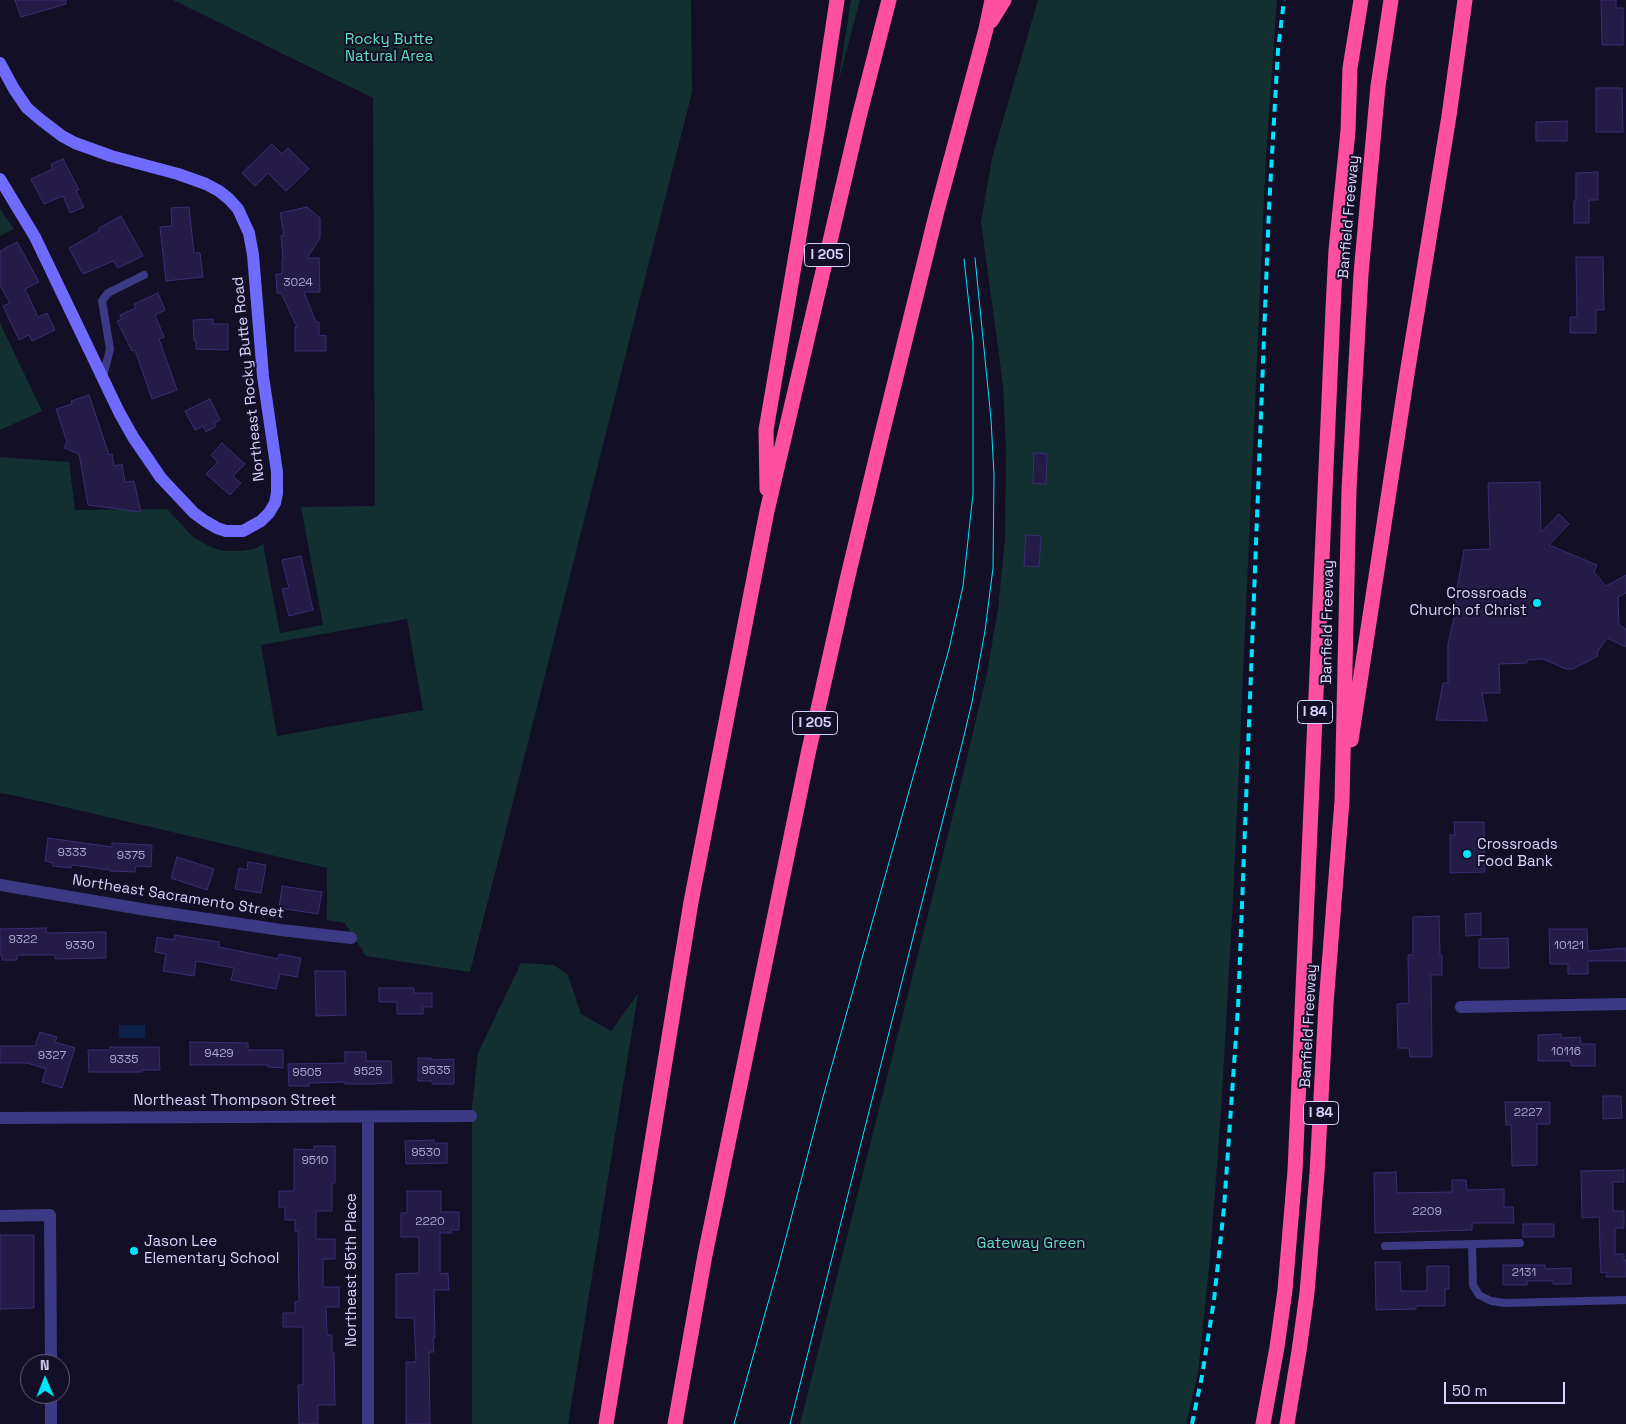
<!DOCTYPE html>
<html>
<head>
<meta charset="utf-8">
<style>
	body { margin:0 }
	#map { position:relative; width:1626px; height:1424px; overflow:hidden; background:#130f26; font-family:"Space Grotesk",sans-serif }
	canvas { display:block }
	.north { position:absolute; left:20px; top:1354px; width:50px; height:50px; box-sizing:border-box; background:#130f26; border:1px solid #625e7d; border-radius:50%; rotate:359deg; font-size:14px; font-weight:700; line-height:20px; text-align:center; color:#d9d4ff }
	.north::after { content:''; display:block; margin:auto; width:18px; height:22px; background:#00e5ff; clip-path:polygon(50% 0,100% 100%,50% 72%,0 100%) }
	.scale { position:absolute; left:1444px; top:1382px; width:121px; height:22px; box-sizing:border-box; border:2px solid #d9d4ff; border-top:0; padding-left:6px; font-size:15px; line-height:18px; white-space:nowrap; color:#d9d4ff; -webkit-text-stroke:4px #130f26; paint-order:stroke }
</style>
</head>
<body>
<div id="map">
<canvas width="1626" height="1424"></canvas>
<div class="north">N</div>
<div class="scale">50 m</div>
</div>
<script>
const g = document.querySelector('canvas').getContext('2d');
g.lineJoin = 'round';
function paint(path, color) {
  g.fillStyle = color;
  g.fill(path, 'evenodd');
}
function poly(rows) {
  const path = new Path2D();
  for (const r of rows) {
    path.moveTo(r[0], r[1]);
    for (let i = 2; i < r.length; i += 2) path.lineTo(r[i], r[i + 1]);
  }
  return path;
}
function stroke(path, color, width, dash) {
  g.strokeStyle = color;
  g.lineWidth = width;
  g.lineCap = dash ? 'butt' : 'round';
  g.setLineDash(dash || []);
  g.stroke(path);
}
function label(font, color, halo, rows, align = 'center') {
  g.font = font + ' "Space Grotesk",sans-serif';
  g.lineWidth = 4;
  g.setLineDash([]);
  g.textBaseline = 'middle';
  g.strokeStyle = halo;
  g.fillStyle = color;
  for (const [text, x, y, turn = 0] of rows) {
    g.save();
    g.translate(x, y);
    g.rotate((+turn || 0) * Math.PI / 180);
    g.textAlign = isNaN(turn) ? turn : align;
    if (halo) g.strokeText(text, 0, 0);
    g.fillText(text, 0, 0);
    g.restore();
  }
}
const green = poly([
	[173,0,691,0,692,92,470,972,366,956,345,923,327,920,327,868,17,796,0,793,0,457,69,462,75,510,167,509,194,538,213,548,225,551,239,551,254,549,263,544,280,633,323,625,301,507,375,506,373,98],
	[407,619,423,710,277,736,261,645],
	[851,0,860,0,838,83],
	[1038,0,1277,0,1266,156,1233,900,1221,1111,1210,1258,1198,1373,1186,1424,800,1424,963,775,987,673,998,609,1005,539,1006,450,1003,385,981,222,992,158],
	[0,209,14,229,0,236],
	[0,323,42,411,0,430],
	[521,963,554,965,568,975,581,1014,611,1031,638,994,568,1424,472,1424,472,1106,478,1053]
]);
const water = poly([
	[119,1025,145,1025,145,1038,119,1038]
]);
const building = poly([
	[15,0,66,0,66,4,21,17,15,0],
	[1601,0,1616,0,1616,8,1623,8,1623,45,1602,45,1601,0],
	[1596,88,1622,88,1623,132,1596,132,1596,88],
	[1567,121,1567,141,1536,141,1536,122,1567,121],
	[272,144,282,154,288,148,309,169,286,191,268,173,255,186,242,173,272,144],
	[63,159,79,190,76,191,84,207,70,213,63,196,44,204,31,179,53,169,51,164,63,159],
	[1598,172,1598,200,1589,200,1589,223,1574,223,1574,201,1576,201,1576,173,1598,172],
	[189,207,194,253,200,253,203,277,166,281,160,227,172,226,171,208,189,207],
	[307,207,320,218,320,238,307,258,319,258,320,292,304,292,316,322,319,322,319,336,326,335,326,351,295,351,295,327,297,327,281,293,277,293,276,274,282,274,282,259,283,259,281,236,284,235,280,213,307,207],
	[121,216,143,256,118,268,113,261,83,274,69,248,99,231,99,228,121,216],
	[17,242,39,282,25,289,38,317,47,313,55,330,32,341,29,335,19,340,3,306,10,303,0,285,0,251,17,242],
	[1576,257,1603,257,1604,310,1596,310,1596,333,1570,333,1570,317,1577,317,1576,257],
	[158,293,165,310,155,315,164,337,159,339,177,390,152,399,135,350,132,351,117,321,122,319,120,315,136,308,134,304,158,293],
	[213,319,213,324,228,324,228,350,196,349,196,341,194,341,193,320,213,319],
	[89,395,109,455,112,454,114,466,122,464,125,482,134,481,141,512,88,505,79,454,64,448,67,442,56,409,72,404,71,401,89,395],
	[210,399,220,420,215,423,215,427,206,432,203,426,195,430,185,411,210,399],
	[222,443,245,464,233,476,241,483,230,495,206,474,218,462,211,455,222,443],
	[1034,453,1047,454,1046,484,1033,483,1034,453],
	[1540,482,1541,532,1559,514,1569,524,1549,545,1597,565,1594,572,1606,586,1626,575,1626,593,1618,597,1619,625,1626,629,1626,647,1607,638,1597,653,1598,656,1573,669,1566,669,1543,659,1527,660,1527,663,1499,664,1500,693,1482,693,1487,721,1436,720,1443,683,1448,683,1448,644,1456,609,1456,595,1464,550,1490,549,1488,483,1540,482],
	[1026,535,1041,536,1039,567,1024,566,1026,535],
	[301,556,313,610,289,616,282,589,289,588,282,560,301,556],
	[1454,822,1484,822,1485,872,1450,873,1450,835,1455,835,1454,822],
	[48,838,112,847,112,843,152,845,151,867,136,866,135,872,110,871,110,870,72,865,71,868,53,866,53,863,45,861,48,838],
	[177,857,214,869,207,890,171,878,177,857],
	[248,862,266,865,261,893,235,889,239,868,247,870,248,862],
	[282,886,322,892,318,914,279,908,282,886],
	[1481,913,1481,935,1466,936,1465,914,1481,913],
	[1439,916,1440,955,1442,955,1442,975,1431,975,1432,1057,1410,1057,1409,1048,1398,1048,1397,1004,1409,1003,1408,955,1413,955,1413,917,1439,916],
	[46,928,46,933,106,932,106,958,55,959,55,955,17,955,17,960,2,960,2,955,0,955,0,929,46,928],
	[1549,929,1587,929,1588,951,1626,948,1626,961,1588,961,1588,974,1568,974,1568,964,1550,964,1549,929],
	[175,935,219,942,219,947,278,959,279,954,301,958,297,977,280,974,276,989,231,980,234,968,196,961,194,976,163,971,166,954,155,952,157,937,174,940,175,935],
	[1508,938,1509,968,1479,968,1479,939,1508,938],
	[315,971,345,971,346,1015,316,1016,315,971],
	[379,988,414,988,414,993,432,993,432,1007,423,1007,423,1014,397,1014,397,1002,379,1002,379,988],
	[40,1032,57,1037,55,1042,75,1048,62,1088,42,1082,46,1069,27,1063,0,1063,0,1046,35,1046,40,1032],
	[1561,1034,1561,1038,1580,1037,1581,1044,1595,1044,1595,1066,1571,1066,1571,1061,1538,1061,1538,1035,1561,1034],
	[190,1042,248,1043,248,1050,283,1050,283,1068,268,1067,268,1065,190,1065,190,1042],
	[110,1047,159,1047,160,1070,142,1070,142,1072,89,1072,88,1050,110,1050,110,1047],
	[345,1052,366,1052,366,1061,391,1061,392,1083,372,1084,345,1084,345,1082,309,1083,309,1086,289,1086,288,1064,345,1063,345,1052],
	[418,1058,431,1058,431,1060,454,1059,454,1084,432,1084,432,1081,418,1081,418,1058],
	[1603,1096,1621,1096,1622,1118,1603,1119,1603,1096],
	[1505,1102,1550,1102,1550,1124,1537,1124,1537,1165,1512,1166,1511,1125,1506,1125,1505,1102],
	[434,1140,434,1143,447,1143,447,1163,406,1164,405,1141,434,1140],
	[314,1146,335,1146,335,1183,332,1183,332,1211,316,1211,316,1239,335,1239,335,1259,323,1259,323,1287,339,1287,339,1307,326,1307,327,1335,332,1335,332,1352,334,1352,335,1405,318,1405,318,1424,299,1424,298,1385,303,1385,303,1327,283,1327,283,1313,295,1313,295,1302,299,1301,298,1231,295,1231,295,1220,285,1220,285,1207,279,1207,279,1191,294,1191,294,1149,314,1150,314,1146],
	[1624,1170,1624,1182,1613,1182,1613,1211,1624,1211,1624,1228,1615,1228,1615,1254,1624,1254,1624,1260,1626,1260,1626,1277,1606,1277,1607,1272,1601,1273,1599,1217,1582,1218,1581,1171,1624,1170],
	[1396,1172,1397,1193,1452,1192,1452,1180,1466,1180,1467,1190,1504,1189,1504,1207,1513,1207,1514,1223,1472,1223,1472,1230,1375,1233,1374,1173,1396,1172],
	[407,1191,441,1191,441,1212,459,1212,459,1230,451,1230,451,1233,440,1233,440,1274,448,1273,449,1290,434,1290,435,1338,433,1338,434,1352,429,1352,430,1424,406,1424,406,1362,416,1362,414,1318,396,1318,396,1274,419,1273,419,1237,401,1237,401,1213,407,1213,407,1191],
	[1523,1224,1554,1224,1554,1237,1523,1237,1523,1224],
	[0,1235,34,1235,34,1308,0,1309,0,1235],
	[1375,1262,1400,1262,1401,1291,1427,1291,1427,1266,1449,1266,1449,1289,1445,1289,1445,1306,1416,1306,1416,1309,1376,1310,1375,1262],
	[1503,1265,1545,1265,1545,1269,1571,1268,1571,1284,1553,1284,1553,1281,1527,1281,1527,1285,1503,1285,1503,1265]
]);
const lane = poly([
	[103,377,110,349,102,301,108,293,144,275],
	[1472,1244,1473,1285,1479,1295,1491,1301,1505,1303,1626,1300],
	[1385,1246,1520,1243]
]);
const street = poly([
	[0,885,147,910,281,930,351,938],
	[1461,1007,1626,1004],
	[368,1117,368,1424],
	[0,1118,471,1116],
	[0,1216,50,1215,51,1364],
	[51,1394,51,1424]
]);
const secondary = poly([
	[0,63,14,89,27,108,41,120,62,136,75,143,111,156,178,174,206,184,219,191,229,199,238,209,249,233,253,255,263,376,277,472,277,493,275,503,269,513,261,521,243,531,226,531,217,528,205,521,194,513,161,478,133,437,119,412,35,237,0,179]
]);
const highway = poly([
	[991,21,1004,0],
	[767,489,766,430,818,126,837,0],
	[1351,740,1407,374,1449,116,1465,0],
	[606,1424,691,902,767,511,859,117,889,0],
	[675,1424,705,1255,808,754,847,580,880,442,937,211,986,29,992,0],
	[1263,1424,1277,1347,1285,1290,1295,1171,1333,309,1336,250,1348,131,1350,68,1361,0],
	[1287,1424,1299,1351,1307,1293,1317,1173,1326,1004,1342,801,1349,489,1361,274,1378,86,1391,0]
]);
const tram = poly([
	[734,1424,779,1264,823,1097,949,649,963,586,973,494,973,342,964,259],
	[790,1424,963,740,972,702,985,631,993,568,994,475,991,419,975,258]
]);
const rail = poly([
	[1192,1424,1202,1376,1214,1300,1224,1208,1238,1008,1269,208,1278,50,1284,0]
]);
const markers = [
	[1537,603,5,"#00e5ff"],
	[1467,854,5,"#00e5ff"],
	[134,1251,5,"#00e5ff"]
];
const numberNames = [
	["3024",298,283],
	["9333",72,853],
	["9375",131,856],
	["9322",23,940],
	["9330",80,946],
	["10121",1569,946],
	["10116",1566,1052],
	["9429",219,1054],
	["9327",52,1056],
	["9335",124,1060],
	["9535",436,1071],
	["9525",368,1072],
	["9505",307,1073],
	["2227",1528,1113],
	["9530",426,1153],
	["9510",315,1161],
	["2209",1427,1212],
	["2220",430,1222],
	["2131",1524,1273]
];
const shields = [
	[827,255,45],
	[1315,712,35],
	[815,723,45],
	[1321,1113,35]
];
const shieldNames = [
	["I 205",827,255],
	["I 84",1315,712],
	["I 205",815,723],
	["I 84",1321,1113]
];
const parkNames = [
	["Rocky Butte",389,40],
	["Natural Area",389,57],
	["Gateway Green",1031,1244]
];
const streetNames = [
	["Banfield Freeway",1349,217,-85],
	["Northeast Rocky Butte Road",249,379,-96],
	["Banfield Freeway",1328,622,-89],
	["Northeast Sacramento Street",178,897,9],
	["Banfield Freeway",1309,1026,-87],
	["Northeast Thompson Street",235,1101],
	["Northeast 95th Place",352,1270,-90]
];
const poiNames = [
	["Crossroads",1527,594,"right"],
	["Church of Christ",1527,611,"right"],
	["Crossroads",1477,845],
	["Food Bank",1477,862],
	["Jason Lee",144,1242],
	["Elementary School",144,1259]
];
paint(green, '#12302f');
paint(water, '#0c2248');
paint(building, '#241b47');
stroke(building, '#3b2d73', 1);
stroke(lane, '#3d3a85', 8);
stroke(street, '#3d3a85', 12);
stroke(secondary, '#6f6bff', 12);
stroke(highway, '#ff4fa3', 15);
stroke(tram, '#00e5ff', 1);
stroke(rail, '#00e5ff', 4, [8, 6]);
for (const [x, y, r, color] of markers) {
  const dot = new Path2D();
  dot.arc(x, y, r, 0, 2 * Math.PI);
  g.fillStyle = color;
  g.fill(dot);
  stroke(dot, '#130f26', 2);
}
label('12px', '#aca6d1', null, numberNames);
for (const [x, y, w] of shields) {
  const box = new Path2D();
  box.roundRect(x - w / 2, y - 11.5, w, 23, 4);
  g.fillStyle = '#130f26';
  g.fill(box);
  stroke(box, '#d9d4ff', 1);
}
label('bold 14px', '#d9d4ff', null, shieldNames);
label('15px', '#5fe0c0', '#130f26', parkNames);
label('15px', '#d9d4ff', '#130f26', streetNames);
label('15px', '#d9d4ff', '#130f26', poiNames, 'left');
</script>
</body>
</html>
